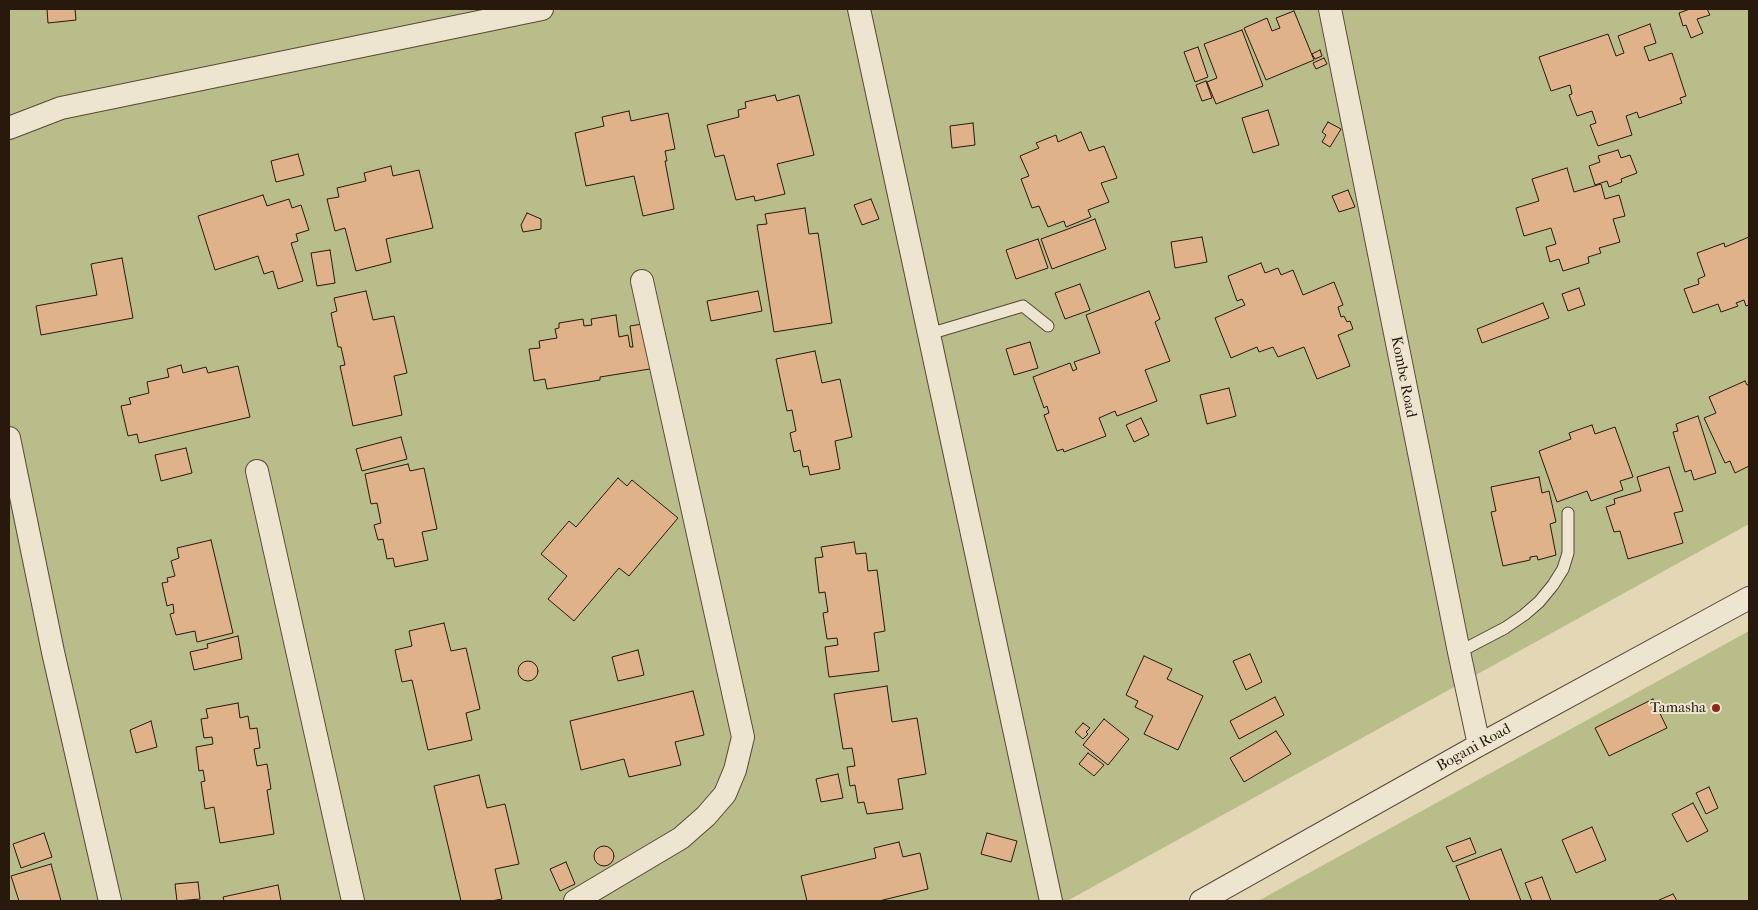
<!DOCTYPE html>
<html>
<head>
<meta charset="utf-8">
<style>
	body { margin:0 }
	#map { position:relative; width:1758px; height:910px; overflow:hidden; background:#e3d7b5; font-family:"IM FELL French Canon",serif }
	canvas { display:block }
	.frame { position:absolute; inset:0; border:10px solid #29190d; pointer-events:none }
</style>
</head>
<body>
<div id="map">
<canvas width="1758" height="910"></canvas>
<div class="frame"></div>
</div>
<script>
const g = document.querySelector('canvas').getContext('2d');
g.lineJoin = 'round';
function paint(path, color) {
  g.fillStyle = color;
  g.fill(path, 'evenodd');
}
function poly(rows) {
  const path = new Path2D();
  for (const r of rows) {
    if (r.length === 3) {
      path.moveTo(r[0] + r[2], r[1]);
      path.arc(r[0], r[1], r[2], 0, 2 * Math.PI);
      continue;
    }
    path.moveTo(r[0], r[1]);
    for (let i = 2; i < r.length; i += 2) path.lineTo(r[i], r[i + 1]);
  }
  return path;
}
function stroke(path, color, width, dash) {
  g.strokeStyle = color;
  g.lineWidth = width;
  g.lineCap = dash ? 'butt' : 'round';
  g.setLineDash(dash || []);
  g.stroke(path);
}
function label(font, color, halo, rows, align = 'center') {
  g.font = font + ' "IM FELL French Canon",serif';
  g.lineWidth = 4;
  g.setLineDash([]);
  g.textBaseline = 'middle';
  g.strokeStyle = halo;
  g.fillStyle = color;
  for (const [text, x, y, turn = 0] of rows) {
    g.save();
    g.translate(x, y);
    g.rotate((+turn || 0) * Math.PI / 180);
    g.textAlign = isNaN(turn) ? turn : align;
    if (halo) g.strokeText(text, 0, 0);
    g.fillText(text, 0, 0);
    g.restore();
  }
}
const green = poly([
	[9,9,1749,9,1749,524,1067,901,9,901],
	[1749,631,1749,901,1258,901]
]);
const building = poly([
	[47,9,75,9,76,20,48,23,47,9],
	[1690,9,1707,9,1710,15,1697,19,1703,33,1691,38,1686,25,1683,26,1679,13,1690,9],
	[1294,11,1314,60,1266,80,1244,28,1267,18,1272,31,1280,28,1276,18,1294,11],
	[1650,24,1656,43,1644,47,1649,61,1672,53,1686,96,1680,98,1682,103,1639,118,1637,112,1626,116,1632,135,1598,146,1590,125,1596,123,1592,111,1577,116,1569,95,1572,94,1570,85,1551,91,1539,57,1608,34,1616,56,1624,53,1618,36,1650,24],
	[1242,30,1263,86,1216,104,1207,82,1217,78,1204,44,1242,30],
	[1198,47,1208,77,1195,82,1184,52,1198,47],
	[1320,50,1322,56,1315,59,1312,54,1320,50],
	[1324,58,1327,64,1316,69,1313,63,1324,58],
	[1206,81,1212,98,1202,101,1196,85,1206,81],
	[775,95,777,101,799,95,814,155,777,164,785,194,755,201,754,196,736,200,724,155,715,157,707,125,739,117,738,110,746,108,745,102,775,95],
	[1268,110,1279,145,1253,153,1242,118,1268,110],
	[629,111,631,121,668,113,675,149,665,151,667,161,665,161,674,209,643,216,634,176,586,186,575,133,604,126,602,117,629,111],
	[1328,122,1341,129,1330,147,1322,142,1326,135,1322,132,1328,122],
	[973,123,975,145,952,148,950,126,973,123],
	[1081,132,1089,151,1104,146,1117,178,1101,183,1109,202,1088,210,1091,217,1066,227,1064,221,1048,227,1039,206,1032,208,1021,179,1029,176,1020,156,1039,148,1036,143,1056,135,1058,142,1081,132],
	[1618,150,1621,158,1630,155,1637,173,1621,179,1622,182,1609,187,1607,181,1595,185,1589,166,1600,162,1598,156,1618,150],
	[298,154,304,175,276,182,271,161,298,154],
	[391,166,393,176,419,170,433,228,386,239,391,262,356,271,345,228,335,231,327,199,339,197,337,188,366,181,364,173,391,166],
	[1567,168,1574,192,1601,184,1605,199,1619,195,1625,216,1613,219,1620,242,1599,248,1601,253,1588,257,1589,263,1563,271,1559,259,1550,262,1546,247,1556,244,1551,228,1524,236,1516,208,1539,201,1532,179,1567,168],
	[1348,190,1355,207,1339,212,1332,196,1348,190],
	[263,195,267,206,289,199,292,208,301,205,309,230,296,234,298,241,291,243,303,281,278,289,273,271,264,274,258,256,215,270,198,216,263,195],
	[871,199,879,219,862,225,854,205,871,199],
	[805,208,809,234,818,233,832,323,774,332,757,225,767,224,765,214,805,208],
	[527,213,541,219,541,229,523,232,521,225,527,213],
	[1095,219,1106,249,1052,269,1041,239,1095,219],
	[1202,237,1207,262,1175,268,1171,242,1202,237],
	[1749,237,1749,305,1746,306,1744,300,1736,303,1738,306,1721,312,1718,304,1693,313,1684,289,1699,284,1698,279,1705,276,1697,253,1724,243,1725,247,1749,237],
	[1038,239,1048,268,1016,279,1006,250,1038,239],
	[330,250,335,283,317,286,311,253,330,250],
	[122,258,133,318,41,335,36,306,97,295,91,264,122,258],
	[1261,263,1265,273,1278,268,1281,275,1293,270,1303,295,1334,282,1343,305,1338,307,1341,317,1344,316,1347,322,1350,321,1353,329,1338,335,1350,366,1317,379,1304,347,1278,357,1273,347,1259,352,1257,347,1231,358,1215,318,1245,305,1242,299,1237,301,1228,276,1261,263],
	[1080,284,1090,310,1065,319,1055,293,1080,284],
	[1579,288,1585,305,1568,311,1562,294,1579,288],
	[366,291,373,320,394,316,407,373,394,376,402,415,353,426,340,366,345,365,341,347,338,347,331,313,337,311,334,298,366,291],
	[758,291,762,311,711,321,707,301,758,291],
	[1149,291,1160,319,1155,322,1170,361,1145,370,1157,401,1117,416,1115,411,1099,418,1106,436,1064,452,1063,449,1057,451,1044,415,1049,413,1047,406,1044,408,1033,377,1070,363,1073,371,1077,369,1074,362,1100,353,1086,315,1149,291],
	[1543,303,1549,318,1482,343,1477,329,1543,303],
	[616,315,619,337,628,335,630,347,633,347,630,326,649,323,656,368,600,377,600,380,547,389,545,379,534,381,529,349,540,348,539,341,557,338,555,329,559,328,559,323,583,319,584,326,592,325,591,319,616,315],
	[1030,342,1038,368,1014,375,1006,349,1030,342],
	[815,351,822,383,840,379,852,437,835,441,840,469,810,475,808,466,803,467,800,450,794,452,790,433,796,431,792,410,787,411,776,359,815,351],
	[181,365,183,373,206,367,208,373,238,366,250,417,139,443,137,434,128,436,121,406,131,404,129,398,149,393,147,382,169,377,167,369,181,365],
	[1745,381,1747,385,1749,385,1749,466,1735,473,1730,461,1725,463,1704,418,1716,413,1709,397,1745,381],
	[1229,388,1236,416,1207,424,1200,395,1229,388],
	[1698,416,1716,473,1694,480,1691,470,1685,472,1673,432,1678,431,1676,424,1698,416],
	[1141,418,1149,435,1134,442,1126,425,1141,418],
	[1592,425,1595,434,1615,427,1633,477,1620,481,1623,490,1591,501,1587,491,1557,502,1539,451,1571,439,1569,433,1592,425],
	[401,437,407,459,362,471,356,449,401,437],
	[186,448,192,473,161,481,155,455,186,448],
	[408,464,410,471,424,468,437,529,422,532,428,560,395,567,393,558,387,559,383,539,378,540,374,525,381,523,377,503,371,504,365,474,408,464],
	[1669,467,1683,511,1674,513,1683,543,1628,559,1620,531,1614,532,1606,507,1615,504,1614,499,1641,491,1637,477,1669,467],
	[1539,477,1542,493,1549,491,1556,522,1550,524,1556,555,1538,560,1537,556,1530,557,1530,560,1503,566,1491,512,1496,511,1491,487,1539,477],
	[618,478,627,486,632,480,678,518,629,576,619,568,574,621,548,599,567,576,541,554,569,521,576,527,618,478],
	[211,540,233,633,197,642,195,631,176,635,170,614,174,613,173,604,167,606,162,583,168,582,167,578,175,576,171,561,179,558,177,548,211,540],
	[854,542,856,554,866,553,868,571,877,570,885,631,874,633,879,671,829,677,825,647,838,645,837,638,827,639,823,613,828,612,825,592,819,593,815,558,823,557,821,547,854,542],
	[444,623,451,651,466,648,480,709,466,713,472,740,428,750,412,680,402,682,395,650,412,646,409,631,444,623],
	[238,636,242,659,194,670,190,652,208,648,207,644,238,636],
	[638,650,644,675,618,681,612,657,638,650],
	[1250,654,1262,682,1246,690,1233,661,1250,654],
	[1144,656,1172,669,1167,679,1203,696,1178,750,1144,734,1153,716,1135,707,1138,701,1126,695,1144,656],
	[528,671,10],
	[887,686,892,722,917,718,926,774,898,779,903,809,867,814,864,802,858,803,855,785,850,786,847,767,855,766,852,748,843,749,834,694,887,686],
	[693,691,704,735,675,742,681,765,629,777,624,759,581,770,570,721,693,691],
	[1275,697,1284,715,1239,739,1230,721,1275,697],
	[1653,699,1667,728,1609,756,1595,728,1653,699],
	[238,703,240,718,248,716,250,729,257,728,260,748,254,749,257,766,267,764,271,789,267,790,274,834,220,843,214,807,205,809,201,782,205,781,203,770,199,771,196,747,213,744,212,737,204,738,201,719,208,718,206,709,238,703],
	[1104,719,1129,739,1108,765,1083,745,1104,719],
	[151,721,157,747,136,753,130,730,151,721],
	[1083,723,1090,728,1086,732,1088,734,1083,739,1075,732,1083,723],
	[1276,731,1291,754,1244,782,1230,758,1276,731],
	[1088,753,1104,765,1094,776,1079,764,1088,753],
	[838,774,843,798,821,802,816,779,838,774],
	[479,775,487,808,505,804,519,864,495,869,502,899,491,901,461,901,434,786,479,775],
	[1709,787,1718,808,1706,814,1696,793,1709,787],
	[1693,803,1708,831,1687,842,1672,814,1693,803],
	[1592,827,1606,860,1576,873,1562,840,1592,827],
	[44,833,52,857,21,868,13,844,44,833],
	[987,833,1017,841,1011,862,981,854,987,833],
	[1470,838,1476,853,1453,862,1446,847,1470,838],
	[899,842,903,857,920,853,928,889,879,901,807,901,801,876,876,858,874,848,899,842],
	[604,856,10],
	[1501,849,1521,901,1470,901,1456,866,1501,849],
	[566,862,575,884,560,891,550,869,566,862],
	[51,864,61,901,19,901,11,876,51,864],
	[1542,877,1551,901,1532,901,1525,883,1542,877],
	[198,882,200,899,177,901,175,884,198,882],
	[278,885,281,901,224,901,223,897,278,885],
	[1673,894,1677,901,1657,901,1673,894]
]);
const service = poly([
	[929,334,1023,306,1048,326],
	[1459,652,1505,628,1524,615,1539,602,1553,585,1563,569,1568,553,1568,513]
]);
const minor = poly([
	[859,9,1051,901],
	[1330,9,1459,652,1479,745],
	[9,128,61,108,542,9],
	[9,438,53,652,110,901],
	[257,471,353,901],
	[575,901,681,838,706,816,725,794,735,770,743,737,642,281],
	[1201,901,1479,745,1749,598]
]);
const markers = [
	[1716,708,5,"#8f2418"]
];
const streetNames = [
	["Kombe Road",1403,377,79],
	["Bogani Road",1474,748,-29]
];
const poiNames = [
	["Tamasha",1706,708]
];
paint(green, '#b8bd8a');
paint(building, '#e0b28a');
stroke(building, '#29190d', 1);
stroke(service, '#584837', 13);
stroke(minor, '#584837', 24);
stroke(service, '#ede5cf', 11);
stroke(minor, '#ede5cf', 22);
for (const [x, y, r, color] of markers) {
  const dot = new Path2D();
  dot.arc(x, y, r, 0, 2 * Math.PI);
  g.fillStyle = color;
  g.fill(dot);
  stroke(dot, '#ede5cf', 2);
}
label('15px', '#29190d', '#ede5cf', streetNames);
label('15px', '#29190d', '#ede5cf', poiNames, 'right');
</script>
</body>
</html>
